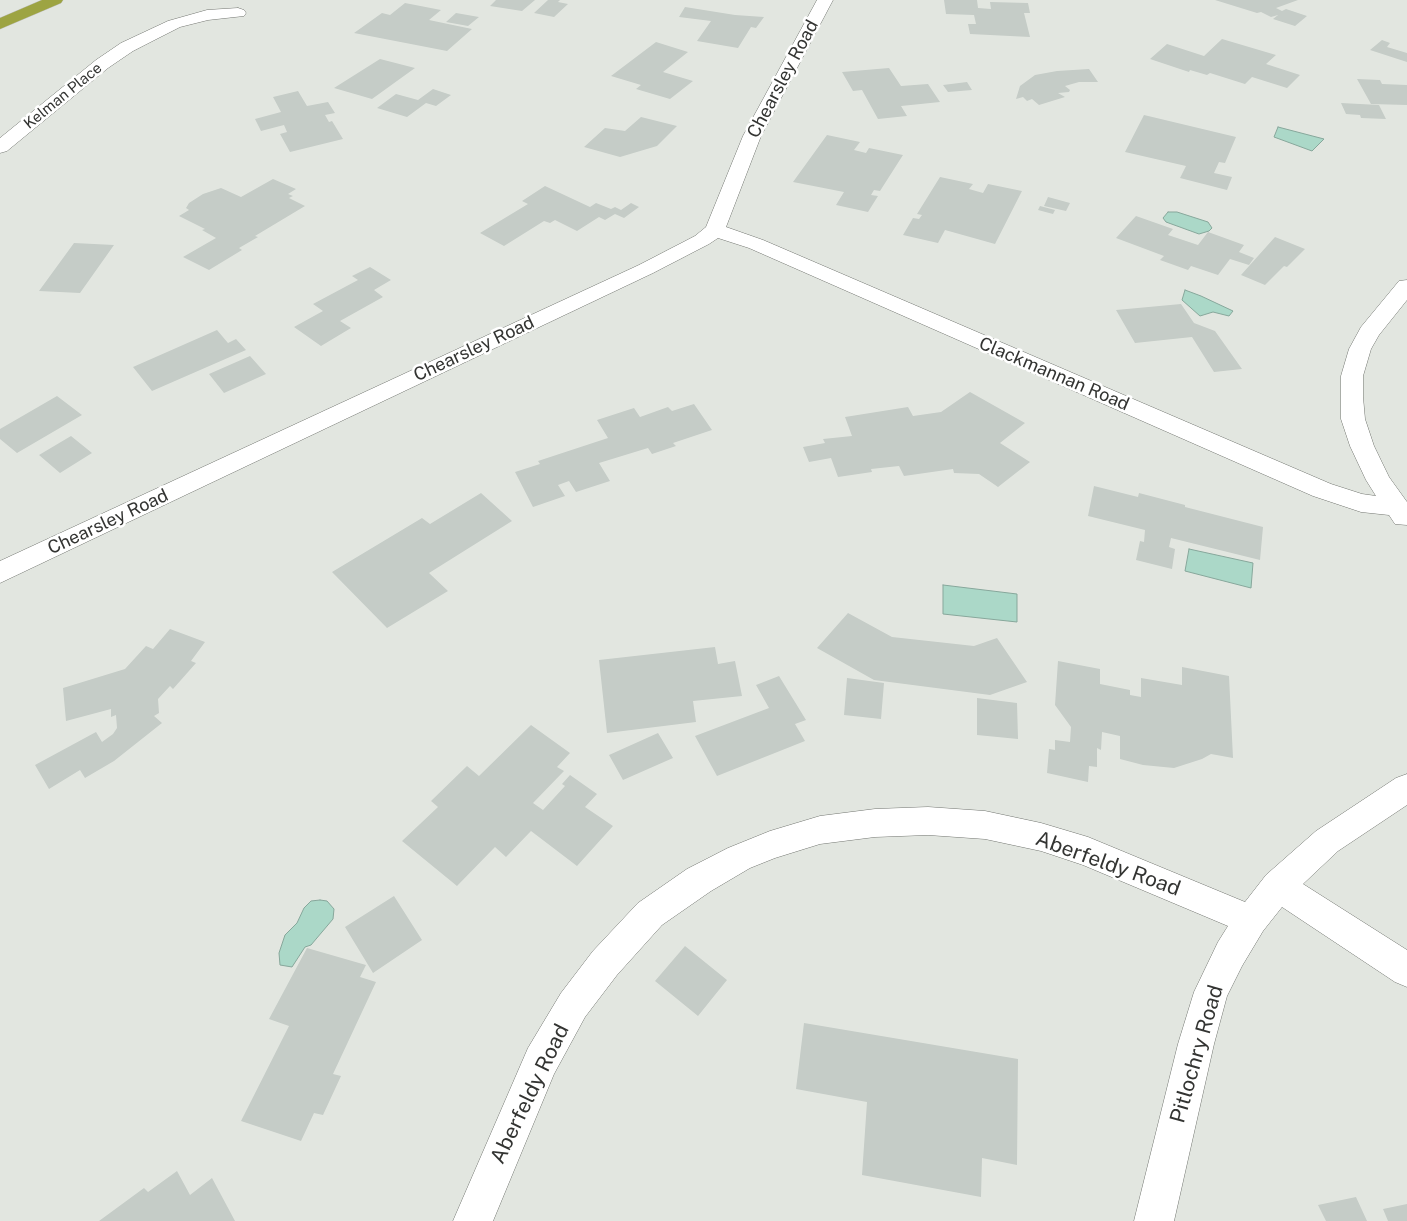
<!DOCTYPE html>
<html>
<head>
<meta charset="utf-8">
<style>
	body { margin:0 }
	canvas { display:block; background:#e2e6e0 }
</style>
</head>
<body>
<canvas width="1407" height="1221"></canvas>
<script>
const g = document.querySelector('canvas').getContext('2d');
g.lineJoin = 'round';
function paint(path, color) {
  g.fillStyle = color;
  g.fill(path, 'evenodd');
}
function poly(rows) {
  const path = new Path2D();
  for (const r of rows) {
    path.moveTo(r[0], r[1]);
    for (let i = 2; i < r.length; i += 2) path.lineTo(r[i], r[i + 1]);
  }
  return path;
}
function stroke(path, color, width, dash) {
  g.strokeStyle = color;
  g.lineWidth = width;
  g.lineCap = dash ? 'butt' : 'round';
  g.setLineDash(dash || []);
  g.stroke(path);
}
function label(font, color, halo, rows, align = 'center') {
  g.font = font + ' "Public Sans",sans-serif';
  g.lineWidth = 5;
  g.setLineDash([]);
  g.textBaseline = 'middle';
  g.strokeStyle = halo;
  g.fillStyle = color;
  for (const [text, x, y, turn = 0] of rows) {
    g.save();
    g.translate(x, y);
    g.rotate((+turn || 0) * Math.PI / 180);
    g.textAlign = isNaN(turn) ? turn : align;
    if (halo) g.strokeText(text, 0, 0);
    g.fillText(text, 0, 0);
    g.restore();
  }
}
const water = poly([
	[1278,127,1324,139,1312,151,1274,137,1278,127],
	[1168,212,1177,212,1208,222,1212,228,1209,231,1199,234,1166,222,1163,218,1168,212],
	[1185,290,1201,296,1233,311,1229,316,1213,312,1200,316,1182,300,1185,290],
	[1189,549,1253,563,1251,588,1185,571,1189,549],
	[943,585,1017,594,1017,622,943,614,943,585],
	[320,900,327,901,334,909,333,919,311,945,305,947,292,967,280,965,279,953,285,935,297,923,304,908,311,901,320,900]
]);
const building = poly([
	[496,0,535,0,522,11,490,6],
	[548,0,560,0,558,2,568,4,554,17,534,13],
	[944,0,977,0,978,8,991,9,990,2,1028,3,1030,13,1024,13,1030,37,970,34,968,24,976,24,974,15,946,14],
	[1215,0,1298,0,1276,8,1282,11,1286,9,1307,16,1295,26,1273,19,1278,15,1271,17,1261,12,1257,13],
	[405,3,441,10,429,20,472,29,447,51,354,33,382,13,390,15],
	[685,7,735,15,764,17,756,28,751,27,738,48,697,41,711,21,679,17],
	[456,13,479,17,468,26,446,22],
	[1222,39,1276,55,1266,64,1300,75,1287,88,1252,77,1245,84,1210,73,1207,75,1190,70,1189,72,1150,59,1167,44,1204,56],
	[1382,40,1390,43,1387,47,1407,53,1407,62,1370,50],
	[656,42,688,52,663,72,693,81,670,99,636,89,641,85,611,76],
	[380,59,415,68,372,99,334,88],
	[889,68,901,86,928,84,940,102,901,106,907,116,878,119,862,90,853,91,842,72],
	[1089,69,1098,82,1079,82,1065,86,1070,90,1069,92,1058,93,1065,97,1039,105,1032,99,1027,101,1023,97,1016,99,1020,86,1035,75,1057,71],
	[1357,79,1380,80,1382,84,1407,85,1407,105,1371,104],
	[967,82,972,90,948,92,943,85],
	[433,89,451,95,436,106,426,103,407,117,377,108,396,94,418,100],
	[298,91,307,106,328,102,335,113,325,115,329,122,332,121,343,139,290,152,280,134,287,132,284,125,261,131,255,119,281,112,273,97],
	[1341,103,1379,105,1386,119,1361,118,1360,115,1346,114],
	[1144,115,1236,137,1225,163,1219,162,1214,173,1232,177,1227,190,1180,178,1186,166,1125,152],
	[641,117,677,126,657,146,620,157,584,147,605,128,625,131],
	[827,135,860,142,854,150,866,153,869,148,903,155,880,191,874,190,871,195,878,196,868,212,836,205,844,192,793,182],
	[940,177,973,184,969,189,983,193,988,184,1022,191,995,244,945,230,938,243,903,235,913,218,919,219,922,215,917,214],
	[273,179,296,189,288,194,293,196,289,198,305,206,255,236,258,237,239,248,242,250,209,270,183,257,216,238,202,230,205,229,179,216,189,210,186,208,189,203,203,194,221,188,241,197],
	[545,186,590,207,596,203,611,209,615,207,621,210,631,203,639,207,624,218,615,214,605,220,599,217,577,231,555,220,550,223,544,221,504,246,480,233,528,204,522,201],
	[1048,197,1070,203,1066,211,1044,206],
	[1040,206,1055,210,1053,214,1038,210],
	[1136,216,1173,229,1168,235,1198,245,1208,232,1244,245,1239,252,1254,258,1249,265,1230,259,1218,275,1191,266,1188,270,1160,260,1164,256,1116,238],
	[1275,237,1305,249,1287,267,1284,266,1265,285,1241,275],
	[74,243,114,245,80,293,39,291],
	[370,267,391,280,374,290,383,297,340,321,351,328,321,346,294,327,323,311,313,304,358,280,352,276],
	[1181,304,1194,323,1215,331,1242,369,1214,372,1192,337,1135,343,1116,310],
	[217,330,228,343,236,339,246,350,152,391,133,367],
	[250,356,266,374,224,393,209,374],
	[970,392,1025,423,1000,443,1030,462,998,487,979,474,954,473,953,469,904,476,899,466,871,469,872,472,838,477,831,458,809,462,803,447,825,443,823,439,852,436,845,417,908,407,913,416,941,412],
	[57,396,82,415,17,453,0,439,0,429],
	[694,404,712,430,673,443,676,446,652,454,648,448,599,463,610,481,576,492,569,481,558,485,565,496,533,507,515,472,540,464,538,461,608,438,597,420,634,408,640,417,668,407,672,411],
	[71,436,92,453,60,473,39,455],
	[1094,486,1138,497,1139,493,1185,505,1185,507,1263,527,1260,560,1171,538,1169,547,1175,549,1172,569,1136,560,1140,541,1144,542,1145,530,1088,516],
	[481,493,512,521,429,573,448,591,387,628,332,572,422,518,430,524],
	[848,613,892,637,974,646,997,638,1027,682,990,695,874,680,817,648],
	[170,629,205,642,191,661,196,663,173,689,170,686,158,699,159,713,154,716,162,723,114,761,85,778,80,770,49,789,35,765,96,732,102,742,113,734,117,728,116,715,111,717,111,709,66,721,63,688,125,669,146,646,153,649],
	[715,647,718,664,735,661,742,696,693,701,696,722,607,733,599,660],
	[1058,661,1100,669,1100,684,1130,690,1130,695,1141,697,1141,678,1182,685,1182,667,1229,676,1233,758,1211,754,1202,759,1174,768,1143,765,1120,759,1120,736,1102,732,1101,750,1097,748,1097,767,1089,766,1088,782,1047,773,1049,749,1055,750,1055,740,1070,742,1071,727,1055,705],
	[779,676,806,720,795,724,805,741,717,776,695,736,769,708,756,685],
	[847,678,884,683,881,719,844,715],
	[977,698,1017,703,1018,739,977,735],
	[531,725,570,753,557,767,564,771,533,803,543,810,565,786,562,784,570,775,597,794,585,807,613,826,577,866,531,831,506,857,495,847,457,886,402,841,438,807,431,801,467,766,479,776],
	[658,733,673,758,623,780,609,755],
	[394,896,422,940,373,973,345,927],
	[685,946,727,980,698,1016,655,981],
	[307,948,366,965,360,977,376,982,333,1074,341,1076,323,1115,314,1113,301,1141,241,1121,289,1026,269,1019],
	[804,1023,1018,1059,1017,1165,982,1158,981,1197,862,1175,867,1102,796,1089],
	[177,1171,190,1195,212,1178,235,1221,99,1221,144,1188,148,1192],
	[1356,1197,1367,1221,1326,1221,1318,1205],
	[1407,1204,1407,1221,1388,1221,1383,1209]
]);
const minor = poly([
	[817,0,833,0,761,136,726,227,763,240,1331,484,1362,494,1376,496,1366,480,1350,446,1341,419,1341,376,1349,349,1361,327,1399,281,1407,280,1407,300,1379,335,1371,349,1363,376,1363,397,1365,419,1374,446,1389,477,1407,502,1407,525,1395,524,1389,515,1361,512,1313,496,749,248,718,238,709,244,653,273,0,583,0,561,639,265,695,236,706,227,743,136,817,0],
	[238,8,244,10,246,13,244,16,208,20,180,27,133,51,108,68,7,151,0,153,0,138,96,60,121,43,168,21,207,10,238,8],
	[1407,774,1407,805,1338,851,1303,884,1407,950,1407,987,1395,982,1282,907,1263,931,1242,966,1227,996,1214,1044,1174,1221,1134,1221,1178,1044,1194,992,1218,942,1228,926,1083,865,1041,851,985,839,928,835,875,837,820,844,775,858,750,868,711,891,662,925,617,975,585,1017,554,1074,493,1221,453,1221,528,1048,561,993,593,951,638,903,687,869,728,848,770,831,820,816,875,809,928,807,985,811,1041,823,1088,837,1245,902,1266,875,1316,831,1396,778,1407,774]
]);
const highway = poly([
	[42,0,63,0,61,3,0,29,0,18,42,0]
]);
const farStreetnames = [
	["Kelman Place",63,96,-39]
];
const streetNames = [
	["Chearsley Road",783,79,-62],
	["Chearsley Road",474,349,-25],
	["Clackmannan Road",1054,374,23],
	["Chearsley Road",108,522,-25]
];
const nearStreetnames = [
	["Aberfeldy Road",1108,864,20],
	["Pitlochry Road",1197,1054,-74],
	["Aberfeldy Road",530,1094,-64]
];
paint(water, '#abd8c8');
stroke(water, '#87a79b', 1);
paint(building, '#c5ccc7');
stroke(minor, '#737671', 1);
stroke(highway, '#c2c2c2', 1);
paint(minor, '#fff');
paint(highway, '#9da442');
label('15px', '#333432', '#fff', farStreetnames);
label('18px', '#333432', '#fff', streetNames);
label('21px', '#333432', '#fff', nearStreetnames);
</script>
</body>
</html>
